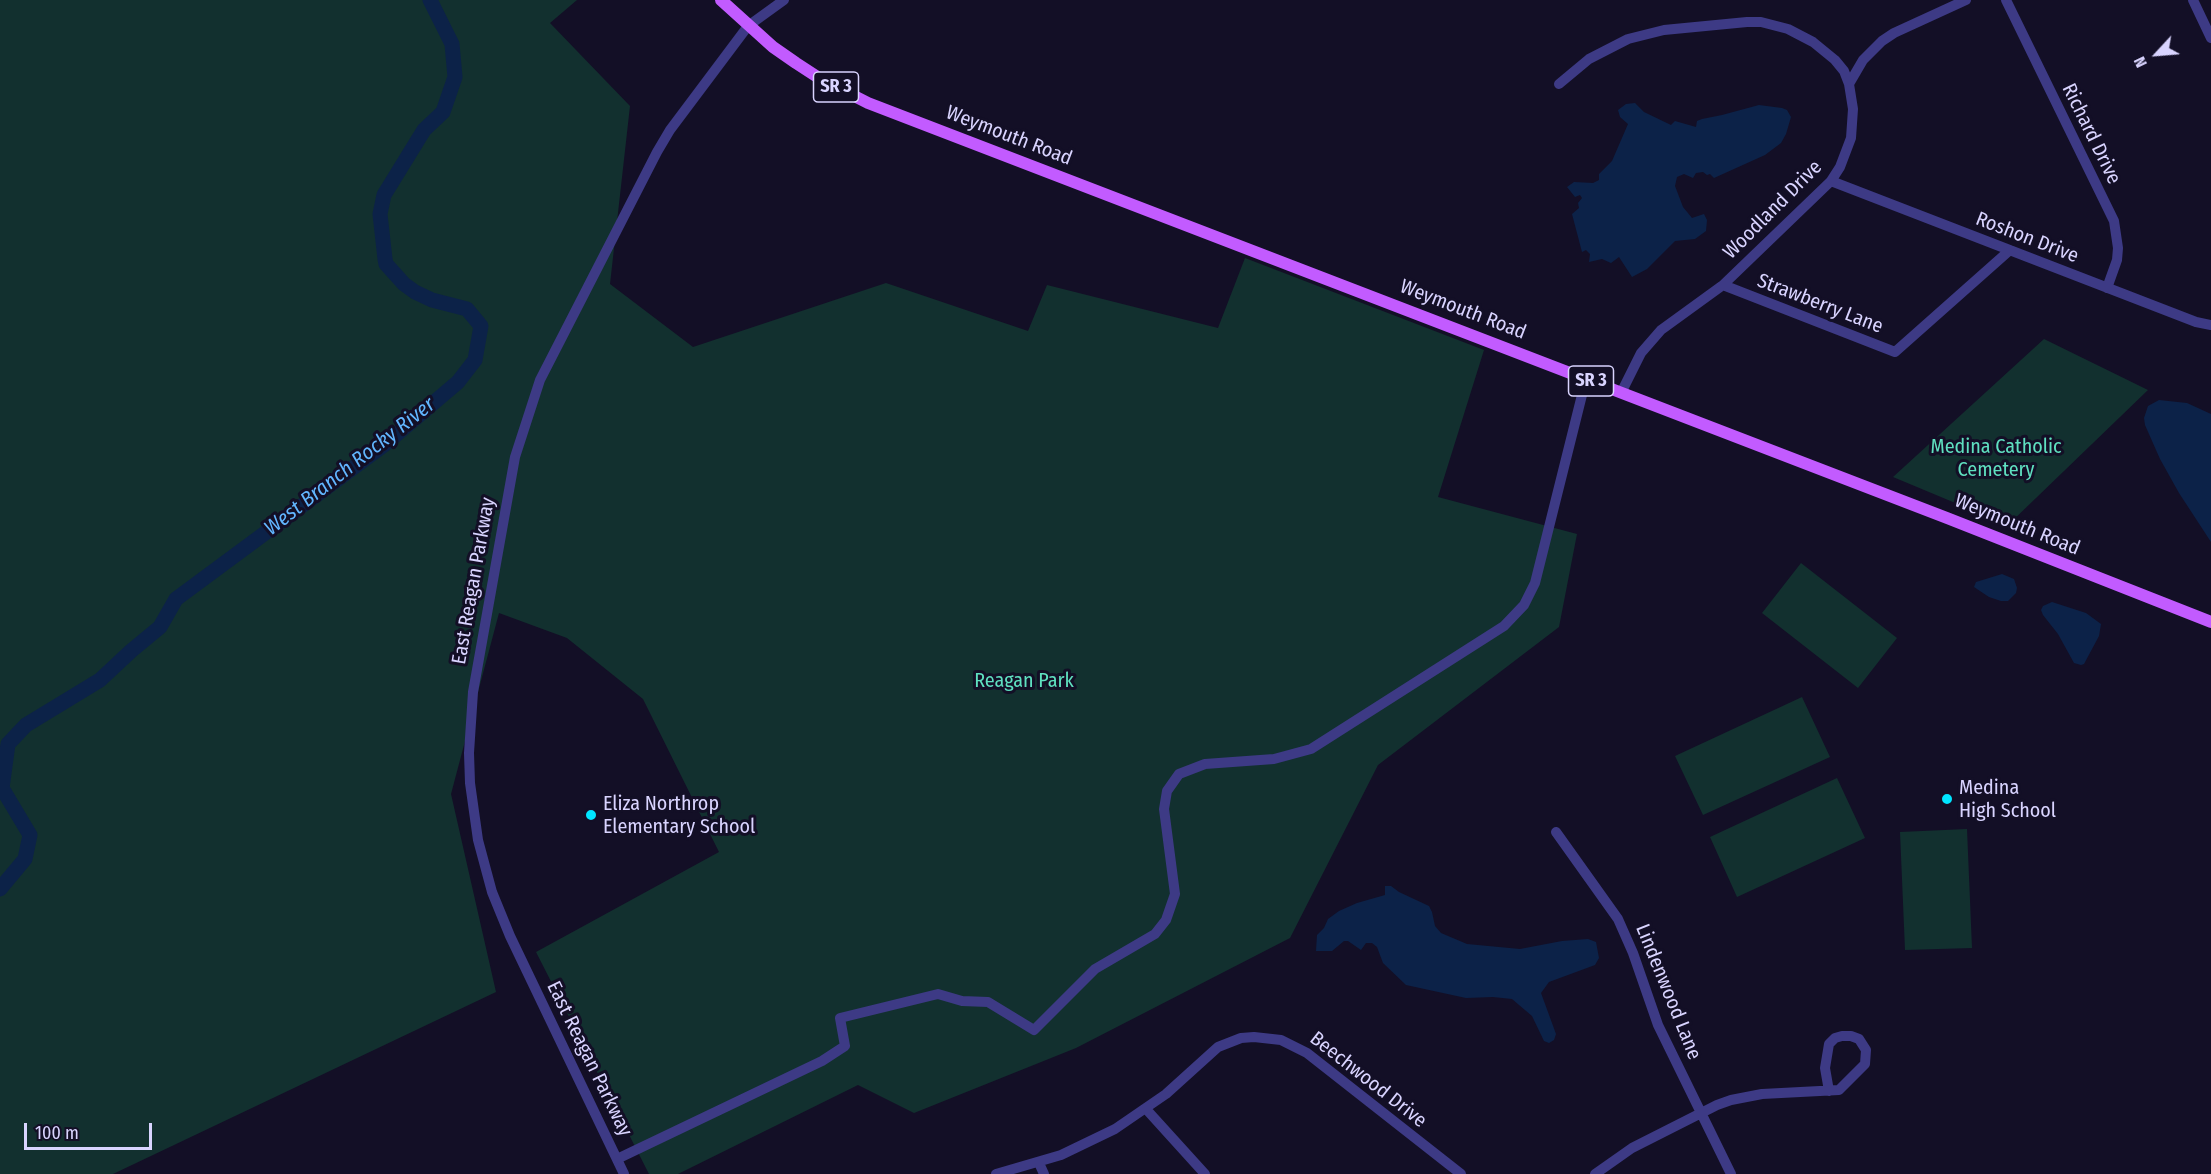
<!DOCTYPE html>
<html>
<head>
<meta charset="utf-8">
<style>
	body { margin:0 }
	#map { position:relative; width:2211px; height:1174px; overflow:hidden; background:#130f26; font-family:"Fira Sans Condensed",sans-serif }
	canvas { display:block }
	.north { position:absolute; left:2127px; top:24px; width:60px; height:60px; -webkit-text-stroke:4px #130f26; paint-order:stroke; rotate:244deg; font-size:16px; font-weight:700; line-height:24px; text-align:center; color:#d9d4ff }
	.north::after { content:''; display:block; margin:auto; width:21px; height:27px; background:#d9d4ff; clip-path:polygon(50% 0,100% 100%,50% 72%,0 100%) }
	.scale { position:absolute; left:24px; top:1123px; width:128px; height:27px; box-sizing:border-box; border:3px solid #d9d4ff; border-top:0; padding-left:8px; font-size:18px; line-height:21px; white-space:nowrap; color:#d9d4ff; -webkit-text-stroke:4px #130f26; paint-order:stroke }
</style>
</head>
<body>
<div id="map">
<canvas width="2211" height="1174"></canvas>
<div class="north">N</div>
<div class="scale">100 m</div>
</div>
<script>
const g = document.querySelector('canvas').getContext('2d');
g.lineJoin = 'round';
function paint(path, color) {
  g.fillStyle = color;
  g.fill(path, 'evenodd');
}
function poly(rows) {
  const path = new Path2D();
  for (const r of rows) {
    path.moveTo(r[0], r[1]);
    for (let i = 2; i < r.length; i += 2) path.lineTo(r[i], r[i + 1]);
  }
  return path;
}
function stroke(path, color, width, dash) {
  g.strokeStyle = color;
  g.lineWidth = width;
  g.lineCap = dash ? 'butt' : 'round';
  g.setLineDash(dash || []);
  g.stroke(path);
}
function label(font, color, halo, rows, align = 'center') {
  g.font = font + ' "Fira Sans Condensed",sans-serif';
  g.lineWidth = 6;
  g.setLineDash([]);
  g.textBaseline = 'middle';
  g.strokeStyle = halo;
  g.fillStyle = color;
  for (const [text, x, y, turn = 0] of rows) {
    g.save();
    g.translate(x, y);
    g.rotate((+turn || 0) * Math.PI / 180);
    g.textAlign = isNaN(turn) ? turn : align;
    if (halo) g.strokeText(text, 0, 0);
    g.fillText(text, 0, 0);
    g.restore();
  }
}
const green = poly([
	[0,0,577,0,550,23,630,106,610,284,693,347,886,283,1028,331,1047,285,1218,328,1245,258,1484,350,1438,497,1577,534,1559,627,1378,765,1290,938,1076,1048,914,1113,858,1085,678,1174,649,1174,536,952,719,852,643,699,567,638,499,613,451,794,496,992,113,1174,0,1174],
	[2044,339,2148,390,2008,525,1893,477],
	[1801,563,1897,638,1858,688,1762,613],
	[1802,697,1830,757,1703,815,1675,756],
	[1837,778,1865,838,1737,897,1710,837],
	[1967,829,1972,948,1905,950,1900,832]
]);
const water = poly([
	[1635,103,1644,112,1671,125,1675,121,1696,127,1697,121,1702,119,1722,115,1759,105,1782,108,1787,110,1791,117,1786,134,1781,143,1765,155,1714,178,1710,174,1707,175,1703,172,1696,173,1693,178,1684,174,1677,177,1675,186,1683,207,1692,218,1704,214,1707,220,1706,231,1695,239,1675,241,1647,269,1632,277,1619,257,1611,263,1602,259,1589,262,1590,254,1586,250,1582,252,1572,214,1579,208,1578,203,1582,198,1580,195,1575,197,1567,187,1574,182,1593,183,1599,180,1599,174,1612,161,1628,124,1620,117,1618,110,1626,104],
	[2159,400,2187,403,2211,414,2211,542,2179,493,2160,459,2145,425,2144,418,2148,406],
	[2002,574,2014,579,2017,588,2016,593,2008,601,2001,601,1989,597,1974,587,1976,582],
	[2052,602,2086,613,2101,624,2099,636,2084,664,2081,665,2074,663,2058,634,2043,615,2041,610,2043,606],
	[1385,886,1391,886,1399,892,1429,906,1432,912,1435,926,1441,933,1467,944,1520,949,1562,941,1588,939,1596,942,1599,958,1595,965,1549,982,1541,993,1556,1034,1554,1040,1549,1043,1544,1041,1532,1016,1512,999,1493,997,1466,998,1406,985,1383,963,1377,947,1372,943,1366,943,1361,950,1348,941,1344,941,1332,951,1316,951,1317,935,1324,928,1328,919,1339,911,1357,903,1385,895]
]);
const river = poly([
	[0,889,25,859,30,835,2,788,8,744,26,725,100,680,131,651,160,627,176,599,384,445,458,382,475,360,481,326,467,309,432,300,415,292,404,284,386,264,385,259,380,214,384,195,424,130,443,112,455,77,452,44,430,0]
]);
const minor = poly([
	[2006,0,2114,221,2118,248,2117,260,2107,288],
	[2193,0,2211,38],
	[1559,84,1589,59,1628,39,1664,30,1747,22,1761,22,1788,29,1813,42,1835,60,1844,71,1849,84],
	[1831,181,2196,322,2211,325],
	[1723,285,1895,352,2010,250],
	[1621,393,1641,353,1661,330,1723,285,1831,181,1840,167,1851,138,1853,109,1849,84,1863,60,1882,41,1894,33,1966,0],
	[1556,832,1618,919,1633,953,1658,1025,1731,1174],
	[1146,1109,1205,1174],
	[617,1159,822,1061,845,1046,840,1018,938,994,962,1001,988,1002,1034,1030,1095,969,1155,934,1166,920,1175,894,1164,809,1167,791,1179,774,1205,764,1274,759,1311,749,1504,626,1524,605,1535,583,1586,379],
	[1039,1163,1044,1174],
	[624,1174,510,936,492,892,478,840,470,783,469,753,473,692,515,457,540,380,657,152,670,130,748,26,784,0],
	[996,1174,1061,1155,1115,1129,1166,1094,1218,1047,1241,1038,1254,1037,1281,1040,1307,1053,1461,1174],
	[1595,1174,1632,1148,1717,1105,1731,1100,1762,1094,1839,1090,1865,1064,1866,1050,1859,1039,1851,1036,1842,1036,1835,1038,1829,1044,1825,1068,1829,1091]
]);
const major = poly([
	[721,0,773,47,796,63,819,78,868,103,1947,518,2211,622]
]);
const markers = [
	[1947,799,6,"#00e5ff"],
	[591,815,6,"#00e5ff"]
];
const shields = [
	[836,87,45],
	[1591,381,45]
];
const shieldNames = [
	["SR 3",836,87],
	["SR 3",1591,381]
];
const streetNames = [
	["Richard Drive",2091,134,64],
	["Weymouth Road",1009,136,21],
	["Woodland Drive",1773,210,-45],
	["Roshon Drive",2027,238,21],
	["Strawberry Lane",1820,304,21],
	["Weymouth Road",1463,310,21],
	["Weymouth Road",2017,525,22],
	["East Reagan Parkway",474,581,-80],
	["Lindenwood Lane",1668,992,68],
	["East Reagan Parkway",589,1059,64],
	["Beechwood Drive",1368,1080,38]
];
const parkNames = [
	["Medina Catholic",1996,447],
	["Cemetery",1996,470],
	["Reagan Park",1024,681]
];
const poiNames = [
	["Medina",1959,788],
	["High School",1959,811],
	["Eliza Northrop",603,804],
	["Elementary School",603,827]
];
const waterNames = [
	["West Branch Rocky River",350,467,-38]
];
paint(green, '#12302f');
paint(water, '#0c2248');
stroke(river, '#0c2248', 15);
stroke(minor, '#3d3a85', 10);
stroke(major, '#c25bff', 12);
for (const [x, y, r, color] of markers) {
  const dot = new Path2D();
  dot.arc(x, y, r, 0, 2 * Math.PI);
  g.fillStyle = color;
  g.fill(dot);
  stroke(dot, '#130f26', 2);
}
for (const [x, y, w] of shields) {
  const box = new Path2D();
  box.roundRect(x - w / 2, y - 15, w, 30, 4.5);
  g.fillStyle = '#130f26';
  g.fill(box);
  stroke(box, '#d9d4ff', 1.5);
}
label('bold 18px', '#d9d4ff', null, shieldNames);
label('20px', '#d9d4ff', '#130f26', streetNames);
label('20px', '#5fe0c0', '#130f26', parkNames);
label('20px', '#d9d4ff', '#130f26', poiNames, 'left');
label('italic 21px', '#62b6ff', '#130f26', waterNames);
</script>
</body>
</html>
